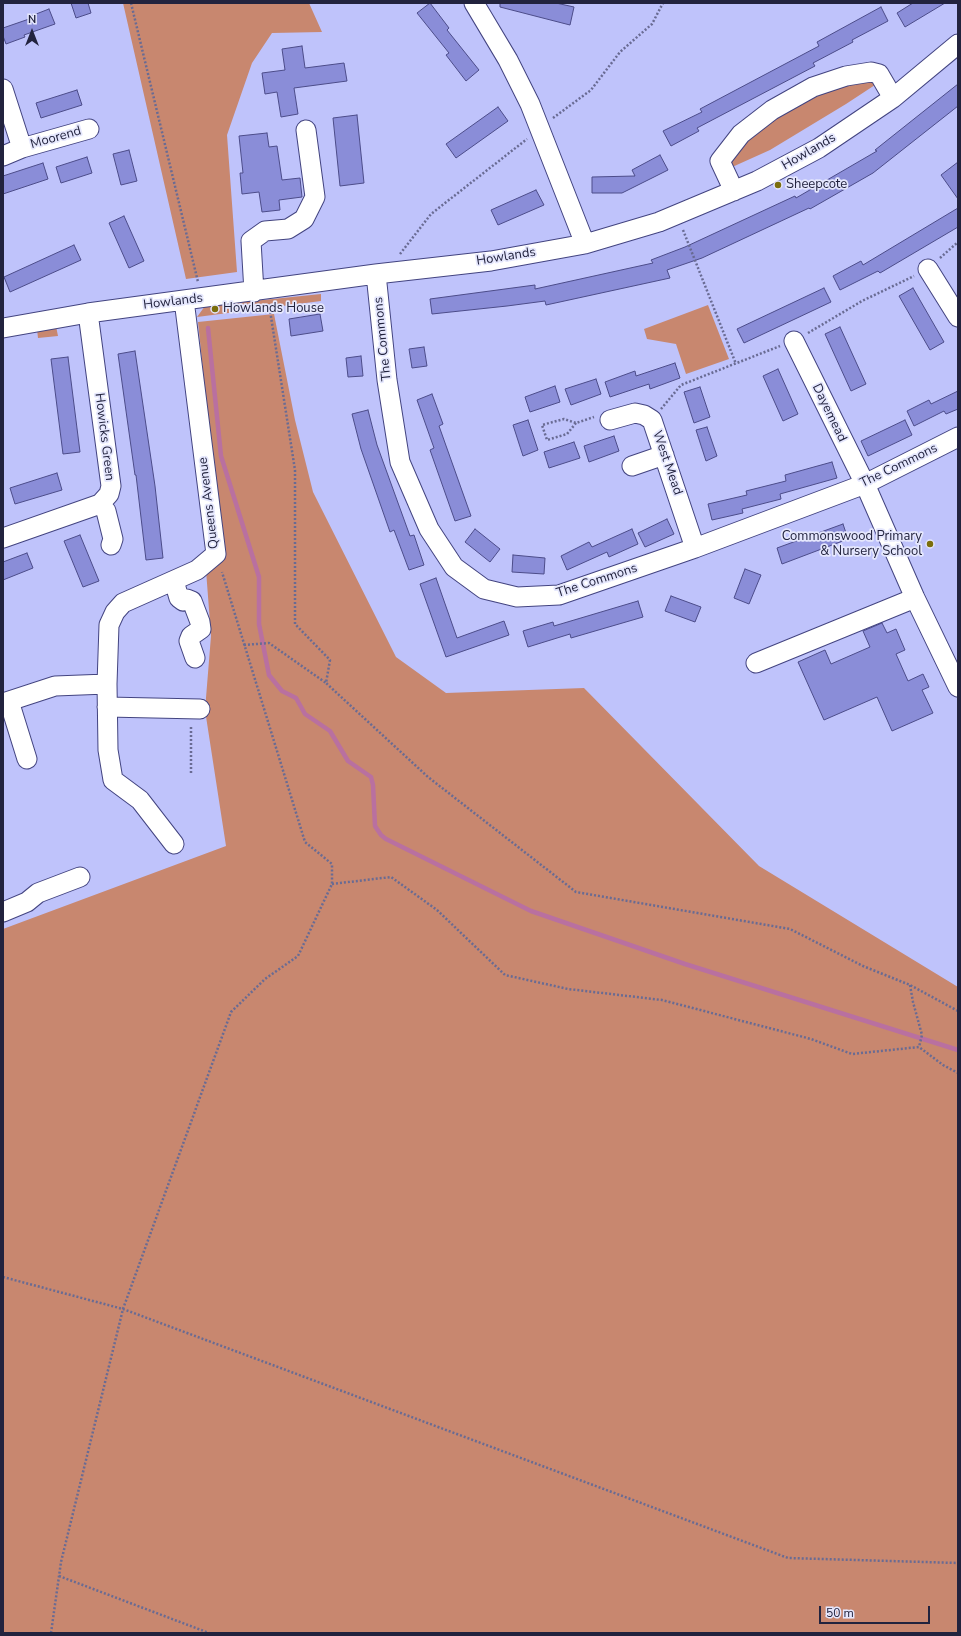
<!DOCTYPE html>
<html>
<head>
<meta charset="utf-8">
<style>
	body { margin:0 }
	#map { position:relative; width:961px; height:1636px; overflow:hidden; background:#bfc3fb; font-family:"Nunito Sans",sans-serif }
	canvas { display:block }
	.frame { position:absolute; inset:0; border:4px solid #22233e; pointer-events:none }
	.north { position:absolute; left:12px; top:12px; width:40px; height:40px; -webkit-text-stroke:3px #e5e7fd; paint-order:stroke; rotate:0deg; font-size:11px; font-weight:700; line-height:16px; text-align:center; color:#22233e }
	.north::after { content:''; display:block; margin:auto; width:14px; height:18px; background:#22233e; clip-path:polygon(50% 0,100% 100%,50% 72%,0 100%) }
	.scale { position:absolute; left:819px; top:1606px; width:111px; height:18px; box-sizing:border-box; border:2px solid #22233e; border-top:0; padding-left:5px; font-size:12px; line-height:14px; white-space:nowrap; color:#22233e; -webkit-text-stroke:3px #e5e7fd; paint-order:stroke }
</style>
</head>
<body>
<div id="map">
<canvas width="961" height="1636"></canvas>
<div class="frame"></div>
<div class="north">N</div>
<div class="scale">50 m</div>
</div>
<script>
const g = document.querySelector('canvas').getContext('2d');
g.lineJoin = 'round';
function paint(path, color) {
  g.fillStyle = color;
  g.fill(path, 'evenodd');
}
function poly(rows) {
  const path = new Path2D();
  for (const r of rows) {
    path.moveTo(r[0], r[1]);
    for (let i = 2; i < r.length; i += 2) path.lineTo(r[i], r[i + 1]);
  }
  return path;
}
function stroke(path, color, width, dash) {
  g.strokeStyle = color;
  g.lineWidth = width;
  g.lineCap = dash ? 'butt' : 'round';
  g.setLineDash(dash || []);
  g.stroke(path);
}
function label(font, color, halo, rows, align = 'center') {
  g.font = font + ' "Nunito Sans",sans-serif';
  g.lineWidth = 3.5;
  g.setLineDash([]);
  g.textBaseline = 'middle';
  g.strokeStyle = halo;
  g.fillStyle = color;
  for (const [text, x, y, turn = 0] of rows) {
    g.save();
    g.translate(x, y);
    g.rotate((+turn || 0) * Math.PI / 180);
    g.textAlign = isNaN(turn) ? turn : align;
    if (halo) g.strokeText(text, 0, 0);
    g.fillText(text, 0, 0);
    g.restore();
  }
}
const green = poly([
	[123,3,309,3,322,32,272,33,252,63,227,135,237,272,186,279],
	[872,79,878,83,846,104,770,150,730,168,727,159,746,138,817,92],
	[321,294,321,301,197,317,205,306],
	[708,305,729,359,686,374,676,344,647,339,644,329],
	[274,314,295,420,313,492,396,657,446,693,584,688,759,866,958,987,958,1633,3,1633,3,929,226,846,205,710,211,636,206,570,222,556,198,322],
	[56,326,58,336,38,338,37,329]
]);
const stream = poly([
	[208,328,221,456,259,577,259,624,269,675,282,691,296,698,305,714,330,731,348,761,371,777,373,785,375,826,381,835,386,839,531,911,685,964,958,1050]
]);
const building = poly([
	[71,3,88,3,91,13,76,18,71,3],
	[430,3,449,28,447,30,479,70,466,81,446,55,449,53,417,13,430,3],
	[500,3,556,3,574,7,570,25,500,7,500,3],
	[913,3,945,3,905,27,897,13,913,3],
	[881,7,888,21,852,40,853,42,813,63,815,66,697,128,699,131,671,146,663,131,702,112,700,109,819,46,817,42,881,7],
	[49,9,55,24,24,35,25,37,6,44,3,36,3,28,32,18,31,16,49,9],
	[302,46,305,68,344,63,347,81,294,88,298,114,281,117,277,92,265,94,262,73,285,70,282,49,302,46],
	[958,84,958,106,873,173,810,209,809,208,702,258,667,270,670,278,546,305,545,301,507,306,432,314,430,299,535,285,535,289,653,263,651,260,685,247,795,196,796,198,877,151,875,150,958,84],
	[77,90,82,105,41,118,36,103,77,90],
	[498,107,508,121,456,158,446,144,498,107],
	[357,115,364,183,340,186,333,118,357,115],
	[267,133,269,147,277,146,282,180,300,178,302,197,279,200,280,210,262,212,259,192,242,194,240,173,243,173,239,136,267,133],
	[129,150,137,181,121,185,113,154,129,150],
	[660,155,668,170,622,193,592,193,592,177,635,176,632,170,660,155],
	[87,157,92,173,61,183,56,167,87,157],
	[958,162,958,199,941,175,958,162],
	[43,163,48,179,3,194,3,176,43,163],
	[536,190,544,205,498,225,491,210,536,190],
	[958,208,958,227,880,273,878,271,840,290,833,276,861,261,863,265,958,208],
	[124,216,144,261,129,268,109,223,124,216],
	[74,245,81,260,10,292,4,277,74,245],
	[824,288,831,302,744,343,737,329,824,288],
	[913,288,944,342,930,350,899,296,913,288],
	[320,314,323,331,291,336,289,319,320,314],
	[840,327,866,384,851,391,825,334,840,327],
	[424,347,427,366,412,368,409,349,424,347],
	[135,351,155,486,163,558,146,560,136,475,135,475,118,354,135,351],
	[361,356,363,376,348,377,346,358,361,356],
	[68,357,80,452,63,454,51,359,68,357],
	[675,363,680,378,650,389,649,384,610,397,605,382,635,371,636,376,675,363],
	[778,369,798,414,783,421,763,376,778,369],
	[596,379,601,394,571,405,565,389,596,379],
	[555,386,560,402,530,412,525,397,555,386],
	[700,387,710,417,694,423,684,392,700,387],
	[958,391,958,409,946,414,944,411,914,426,907,411,929,400,931,404,958,391],
	[432,394,443,424,439,426,471,516,455,521,430,450,434,448,417,400,432,394],
	[368,410,377,445,410,536,414,535,424,565,409,570,394,530,390,532,361,449,352,414,368,410],
	[528,420,538,450,523,456,513,425,528,420],
	[905,420,912,435,868,456,861,441,905,420],
	[707,427,717,456,706,461,696,430,707,427],
	[614,436,619,451,589,462,584,446,614,436],
	[574,442,580,458,549,468,544,452,574,442],
	[832,462,837,478,780,494,781,499,742,509,743,513,712,520,708,504,747,495,746,491,786,481,785,475,832,462],
	[57,473,62,490,15,504,10,488,57,473],
	[667,519,674,534,645,547,638,533,667,519],
	[843,524,848,539,782,564,777,548,843,524],
	[475,529,500,549,490,562,465,542,475,529],
	[632,529,638,544,609,557,607,552,567,570,561,556,589,542,592,547,632,529],
	[80,535,99,581,83,587,64,541,80,535],
	[27,553,33,568,3,580,3,562,27,553],
	[513,555,545,558,544,574,512,572,513,555],
	[745,569,761,575,749,604,734,598,745,569],
	[436,578,457,638,504,621,509,635,446,657,420,584,436,578],
	[671,596,701,607,695,622,665,611,671,596],
	[638,601,643,617,571,638,570,634,528,647,523,631,553,622,554,626,638,601],
	[882,623,887,633,896,629,905,650,896,654,908,681,923,674,929,687,922,690,933,713,892,731,877,697,824,720,798,662,825,650,831,664,870,647,863,631,882,623]
]);
const path = poly([
	[131,3,198,282],
	[553,118,591,90,620,52,652,24,663,3],
	[683,230,736,364],
	[400,254,431,214,527,139],
	[940,258,958,242],
	[269,304,295,470,295,624,330,660,326,683,428,777,576,892,790,929,863,966,910,985,958,1011],
	[808,333,862,301,914,276],
	[661,409,681,385,780,346],
	[576,423,567,434,547,440,542,425,564,419,576,423,594,417],
	[244,645,269,643,326,683],
	[191,773,191,725],
	[332,884,391,877,437,910,505,975,568,989,662,1000,811,1039,852,1054,919,1047,943,1065,958,1073],
	[910,985,913,1002,922,1035,919,1047],
	[3,1277,123,1309,788,1558,958,1563],
	[59,1576,209,1633],
	[51,1633,61,1562,123,1309,231,1012,265,979,298,956,332,884,332,864,305,842,222,572]
]);
const minor = poly([
	[474,3,508,60,530,104,585,244],
	[3,89,22,148],
	[3,156,22,148,89,129],
	[734,191,720,161,741,134,772,110,813,87,846,76,871,72,879,74,893,98],
	[928,269,958,317],
	[376,274,387,380,400,462,429,529,454,567,484,589,517,597,559,595,695,548,865,484,958,437],
	[254,292,251,241,265,231,288,229,304,219,315,197,306,130],
	[3,328,88,313,376,274,491,261,585,244,659,222,757,181,819,148,893,98,958,44],
	[794,341,865,484,915,598,958,687],
	[610,420,635,413,644,415,652,420,695,548],
	[632,466,664,455],
	[100,504,106,511,113,539,111,545],
	[3,538,100,504,109,494,111,486,88,313],
	[174,581,179,598,183,601,187,599,192,601,200,622,201,629,191,636,189,641,195,658],
	[756,663,915,598],
	[107,684,108,750,113,780,140,800,174,844],
	[9,701,27,759],
	[3,703,55,686,107,684,109,625,115,612,123,603,197,570,216,554,184,300],
	[107,707,200,709],
	[3,912,27,902,38,893,80,877]
]);
const markers = [
	[778,185,4,"#7b6e0c"],
	[215,309,4,"#7b6e0c"],
	[930,544,4,"#7b6e0c"]
];
const streetNames = [
	["Moorend",56,138,-16],
	["Howlands",809,152,-30],
	["Howlands",506,257,-9],
	["Howlands",173,302,-7],
	["The Commons",383,339,-96],
	["Dayemead",829,413,64],
	["Howicks Green",104,437,83],
	["West Mead",667,463,71],
	["The Commons",899,466,-26],
	["Queens Avenue",209,503,-97],
	["The Commons",597,581,-18]
];
const poiNames = [
	["Sheepcote",786,185],
	["Howlands House",223,309],
	["Commonswood Primary",922,537,"right"],
	["& Nursery School",922,552,"right"]
];
paint(green, '#c8876f');
stroke(stream, '#b970a0', 4.5);
paint(building, '#8a8dd8');
stroke(building, '#4c4c89', 1);
stroke(minor, '#434480', 21);
stroke(path, '#696b93', 2.5, [2, 2]);
stroke(minor, '#fff', 19);
for (const [x, y, r, color] of markers) {
  const dot = new Path2D();
  dot.arc(x, y, r, 0, 2 * Math.PI);
  g.fillStyle = color;
  g.fill(dot);
  stroke(dot, '#e5e7fd', 1.5);
}
label('13px', '#22233e', '#e5e7fd', streetNames);
label('13px', '#22233e', '#e5e7fd', poiNames, 'left');
</script>
</body>
</html>
